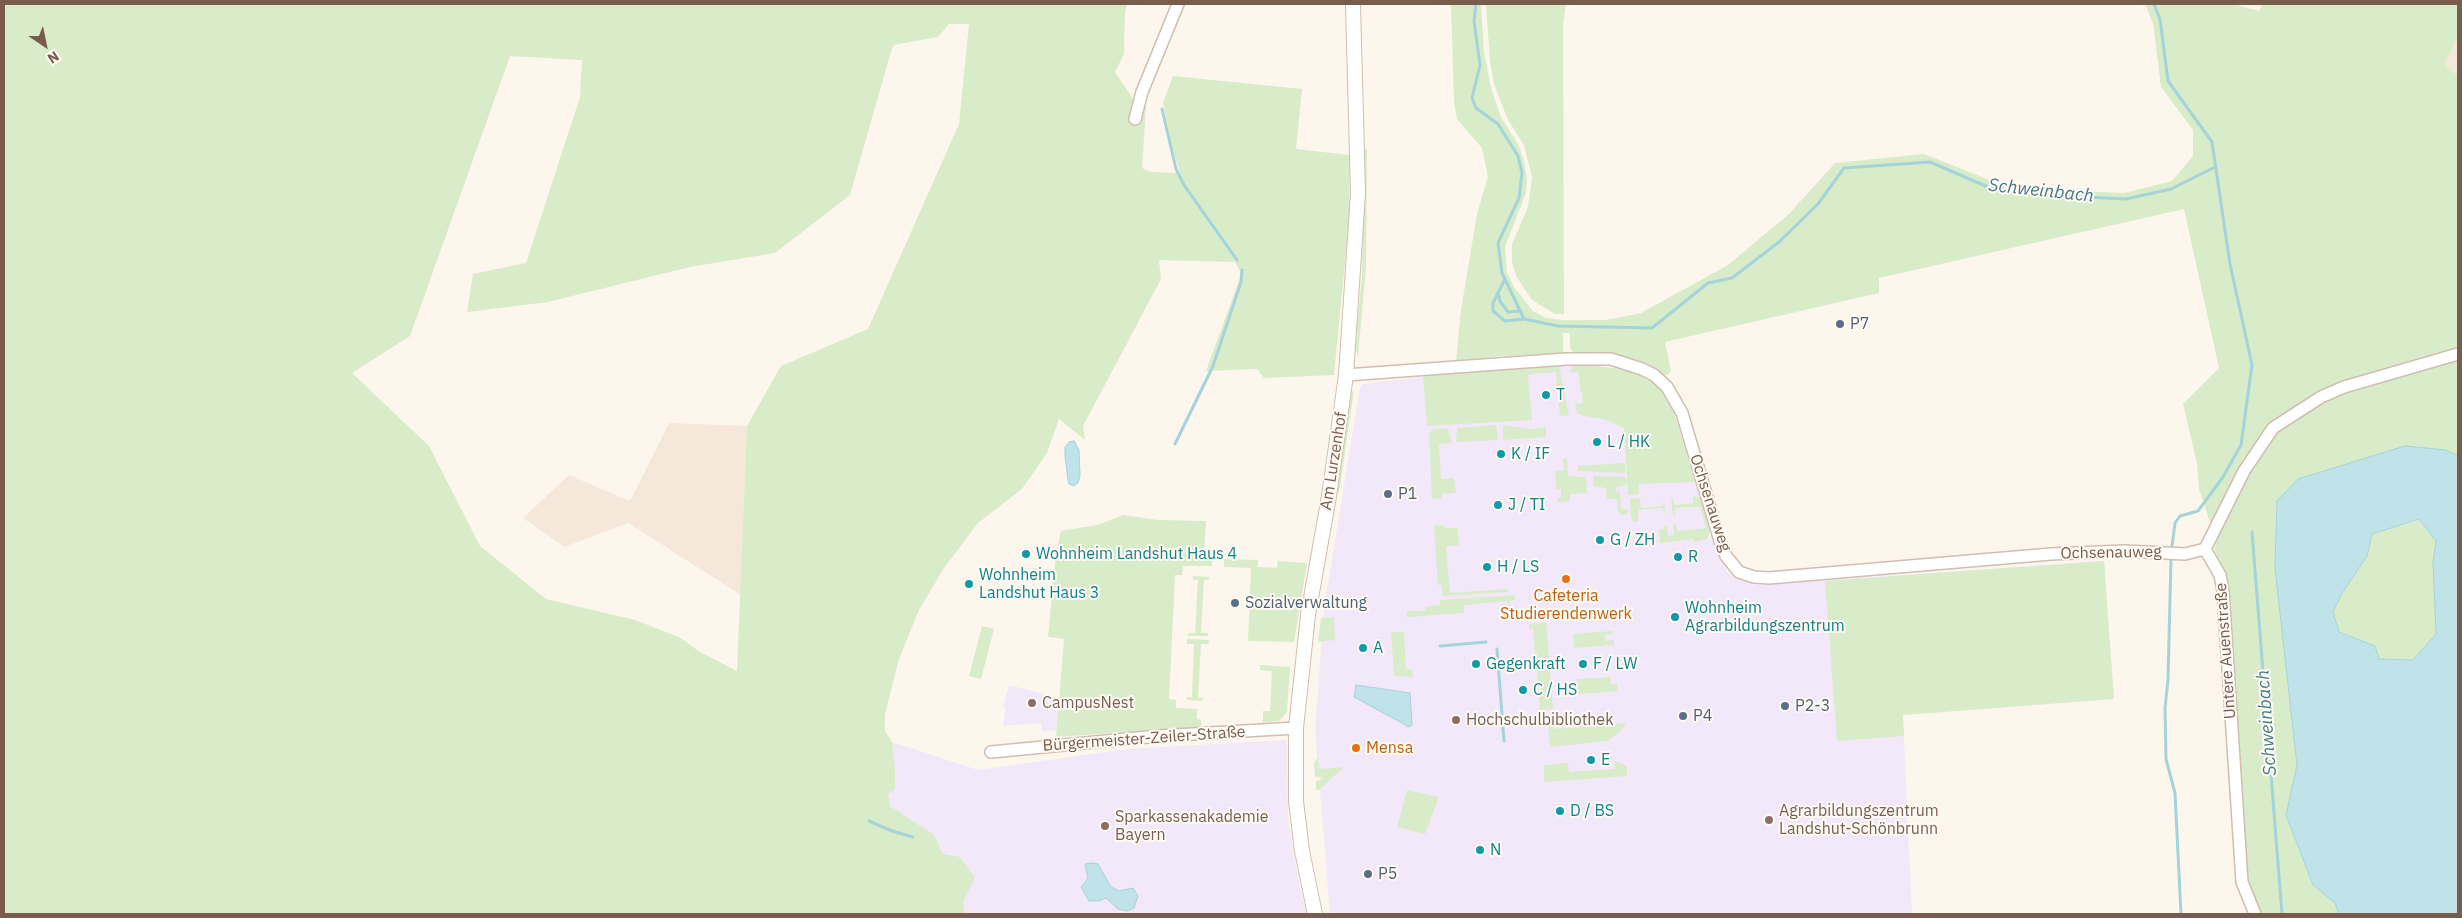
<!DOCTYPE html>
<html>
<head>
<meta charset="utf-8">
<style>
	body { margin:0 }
	#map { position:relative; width:2462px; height:918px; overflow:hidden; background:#fdf6ec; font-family:"IBM Plex Sans",sans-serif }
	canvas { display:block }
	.frame { position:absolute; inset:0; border:5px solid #7a5c4d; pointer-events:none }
	.north { position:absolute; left:20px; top:20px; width:50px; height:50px; -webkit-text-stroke:4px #fffaf3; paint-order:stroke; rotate:146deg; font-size:14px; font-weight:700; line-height:20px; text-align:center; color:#7a5c4d }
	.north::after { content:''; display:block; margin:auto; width:18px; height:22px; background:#7a5c4d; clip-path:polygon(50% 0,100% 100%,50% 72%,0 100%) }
</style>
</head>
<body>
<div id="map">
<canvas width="2462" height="918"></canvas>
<div class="frame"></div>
<div class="north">N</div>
</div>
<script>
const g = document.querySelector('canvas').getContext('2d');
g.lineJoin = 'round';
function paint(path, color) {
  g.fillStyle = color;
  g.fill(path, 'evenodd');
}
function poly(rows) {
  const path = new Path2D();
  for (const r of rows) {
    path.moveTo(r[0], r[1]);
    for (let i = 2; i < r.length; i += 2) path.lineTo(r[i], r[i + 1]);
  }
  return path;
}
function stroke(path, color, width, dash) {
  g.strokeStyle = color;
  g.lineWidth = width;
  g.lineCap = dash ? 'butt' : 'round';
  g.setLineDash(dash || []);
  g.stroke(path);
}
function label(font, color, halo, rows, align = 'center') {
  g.font = font + ' "IBM Plex Sans",sans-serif';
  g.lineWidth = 4;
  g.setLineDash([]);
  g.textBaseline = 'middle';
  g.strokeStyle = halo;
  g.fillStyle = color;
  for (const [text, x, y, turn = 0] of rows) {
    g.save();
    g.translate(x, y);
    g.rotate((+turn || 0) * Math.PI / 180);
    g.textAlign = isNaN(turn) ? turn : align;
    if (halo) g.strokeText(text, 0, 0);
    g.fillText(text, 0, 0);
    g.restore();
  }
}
const residential = poly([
	[2458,36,2458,76,2445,64],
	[669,423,747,426,741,595,628,523,564,547,523,518,569,475,630,501]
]);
const education = poly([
	[1577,364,1618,368,1640,375,1661,389,1675,416,1700,497,1693,496,1694,503,1674,505,1674,508,1701,507,1706,528,1728,573,1755,585,2104,561,2114,699,1903,715,1912,914,1330,914,1315,729,1324,609,1360,387,1363,384,1495,368],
	[1009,685,1060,698,1056,730,1042,731,1041,723,1003,726,1006,709,1003,708],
	[1287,740,1288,818,1297,874,1307,914,948,914,948,864,934,835,885,804,885,796,895,766,892,742,978,770,1126,749]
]);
const green = poly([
	[4,4,1127,4,1125,12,1124,54,1115,72,1135,102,1146,107,1142,168,1150,172,1180,173,1171,144,1163,103,1173,76,1302,89,1296,149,1350,155,1349,220,1334,375,1264,378,1257,369,1206,371,1240,278,1240,271,1235,262,1159,260,1161,279,1083,426,1085,440,1059,419,1047,453,1022,489,978,523,944,568,919,610,899,659,885,714,885,731,892,742,895,766,895,790,888,794,890,806,934,835,943,854,960,857,975,877,963,902,964,914,4,914],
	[949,24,969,24,959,124,868,329,781,366,747,426,737,671,700,652,679,637,635,620,546,599,480,546,429,446,352,373,410,336,510,56,582,60,580,97,526,263,473,274,467,312,548,302,690,267,775,253,850,195,893,45,938,37],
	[1451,4,1481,4,1484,52,1491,88,1501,117,1519,146,1524,162,1527,179,1526,193,1505,247,1507,272,1514,287,1533,311,1546,318,1564,320,1606,320,1641,313,1728,265,1789,214,1835,163,1924,154,1989,180,2074,191,2124,193,2172,181,2193,156,2193,130,2161,87,2153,23,2145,4,2233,4,2259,11,2262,4,2458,4,2458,36,2445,64,2458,76,2458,456,2446,450,2277,502,2275,568,2297,765,2286,815,2313,885,2335,903,2339,914,2259,914,2246,882,2226,573,2215,551,2216,540,2199,489,2197,463,2183,404,2219,368,2184,209,1879,278,1879,293,1665,342,1671,371,1667,375,1664,375,1646,363,1630,358,1609,354,1575,355,1570,348,1570,333,1563,333,1563,352,1561,355,1500,356,1456,361,1461,310,1477,214,1488,177,1482,148,1457,119,1454,101],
	[1486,4,1566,4,1563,26,1564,314,1555,314,1532,300,1516,276,1512,262,1512,244,1528,207,1532,177,1524,145,1508,120,1494,84,1490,62],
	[1367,149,1366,266,1358,357,1355,348,1362,275,1364,150],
	[1577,364,1629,370,1650,381,1661,389,1669,400,1675,416,1695,482,1639,484,1639,494,1628,495,1624,428,1607,420,1584,416,1577,413,1575,404,1583,403,1578,372,1570,373,1572,367],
	[1559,366,1569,415,1560,416,1556,372,1533,374,1528,375,1532,420,1427,426,1423,376,1495,368],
	[1354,390,1339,493,1335,493,1349,398],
	[1496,425,1498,440,1456,442,1457,428],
	[1503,425,1529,429,1546,427,1546,437,1503,440],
	[1448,428,1452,443,1439,444,1441,479,1454,478,1456,493,1442,494,1442,498,1432,499,1429,434,1434,429],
	[1563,458,1567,458,1568,476,1586,477,1587,493,1570,494,1570,501,1557,502,1557,499,1561,498,1561,489,1556,489,1555,471,1564,471],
	[1625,463,1625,473,1578,471,1578,466],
	[1593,476,1626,477,1627,484,1616,488,1616,492,1620,491,1621,509,1628,509,1627,515,1622,515,1617,509,1618,499,1607,499,1606,488,1593,486],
	[1693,496,1700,497,1710,532,1707,539,1694,542,1693,539,1660,543,1659,530,1664,529,1664,526,1667,525,1668,536,1674,535,1673,524,1676,524,1677,531,1706,528,1700,507,1675,508,1675,515,1673,515,1671,498,1673,498,1674,505,1693,503],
	[1640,498,1641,508,1663,506,1664,499,1665,515,1663,508,1638,510,1638,521,1634,522,1631,519,1630,499],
	[1123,515,1158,520,1206,521,1204,557,1212,558,1212,566,1183,566,1182,575,1175,575,1169,699,1176,700,1176,708,1197,709,1197,719,1201,720,1201,727,1056,737,1064,639,1048,637,1056,553,1061,531,1097,525],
	[2420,519,2436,541,2433,562,2436,634,2413,660,2378,659,2355,638,2339,632,2333,612,2341,595,2367,556,2372,533],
	[1444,525,1445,528,1458,528,1459,545,1446,547,1450,593,1508,589,1508,592,1442,596,1442,585,1438,585,1434,526],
	[1224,559,1258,560,1258,567,1277,568,1278,561,1307,563,1294,642,1248,641,1251,568,1224,567],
	[2104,561,2114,699,1903,715,1904,736,1837,741,1825,581],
	[1193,576,1209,577,1209,580,1204,580,1201,633,1208,633,1208,636,1188,636,1188,633,1195,633,1198,580,1193,580],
	[1515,595,1515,600,1509,601,1510,607,1507,601,1464,605,1464,613,1407,617,1407,611,1425,611,1425,607,1440,605,1440,600],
	[1334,617,1335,640,1318,642,1321,618],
	[1546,622,1553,709,1536,710,1540,708,1537,671,1533,671,1532,658,1535,657,1533,629,1529,629,1529,624],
	[982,626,994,629,981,679,969,676],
	[1612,631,1613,634,1605,635,1605,641,1614,640,1614,645,1574,648,1573,634],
	[1391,632,1404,632,1406,669,1412,670,1413,677,1394,676],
	[1187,639,1209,640,1208,644,1201,644,1198,697,1203,698,1203,701,1187,700,1187,697,1192,697,1194,644,1187,644],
	[1260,665,1290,667,1287,712,1279,721,1263,722,1263,711,1270,711,1272,671,1260,670],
	[1611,677,1611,684,1617,684,1618,691,1578,694,1577,679],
	[1554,721,1555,729,1626,723,1621,731,1607,741,1550,747,1548,722],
	[1318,757,1319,769,1344,767,1319,790,1316,790,1316,781,1322,780,1322,777,1315,777,1314,763],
	[1614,761,1627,766,1627,776,1544,782,1544,765,1568,763,1569,772,1615,769],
	[1407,790,1439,797,1425,834,1397,827]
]);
const water = poly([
	[1074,441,1079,450,1080,476,1078,483,1074,486,1069,484,1068,480,1065,456,1065,447,1069,442,1074,441],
	[2405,446,2446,450,2458,456,2458,914,2339,914,2335,903,2313,885,2286,815,2297,765,2275,568,2277,501,2298,479,2405,446],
	[2419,519,2436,541,2433,562,2436,634,2413,660,2379,659,2375,646,2339,632,2333,612,2341,595,2367,556,2372,534,2419,519],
	[1356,685,1410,693,1412,725,1409,727,1354,697,1356,685],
	[1093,863,1098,864,1111,887,1119,891,1133,888,1138,896,1134,908,1127,911,1118,909,1106,898,1099,901,1089,901,1081,887,1088,878,1085,864,1093,863]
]);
const stream = poly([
	[1476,4,1474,21,1480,65,1472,98,1476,108,1498,124,1518,156,1522,173,1519,198,1498,243,1502,273,1524,319,1558,326,1652,328,1708,283,1732,278,1779,242,1818,204,1844,168,1930,162,1988,187,2065,196,2126,199,2171,189,2215,167],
	[2154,4,2160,19,2168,81,2212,142,2230,264,2252,365,2241,445,2223,477,2198,511,2180,516,2175,523,2172,546],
	[1162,109,1176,169,1184,185,1237,260],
	[1504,281,1498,293,1500,301,1508,312,1521,311],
	[1498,293,1493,303,1493,311,1505,321,1524,319],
	[1175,444,1213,366,1241,282,1242,270],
	[2252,532,2282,914],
	[2171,559,2168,680,2165,708,2166,759,2175,793,2181,914],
	[1440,646,1486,642],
	[1497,649,1504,741],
	[869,821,892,831,913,837]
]);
const minor = poly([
	[1135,119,1142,92,1178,4],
	[1346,375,1566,359,1611,359,1642,369,1654,375,1667,387,1682,413,1720,541,1726,556,1739,572,1754,577,1769,578,2051,554,2124,551,2185,554,2205,549],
	[2205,549,2220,575,2223,591,2242,882,2255,914],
	[2205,549,2244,471,2273,428,2321,397,2344,387,2458,354],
	[991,752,1158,736,1296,728]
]);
const tertiary = poly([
	[1315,914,1302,851,1296,801,1296,728,1308,615,1329,496,1346,375,1358,193,1353,4]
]);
const markers = [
	[1840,324,5,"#5c6f8a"],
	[1546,395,5,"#0f9aa8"],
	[1597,442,5,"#0f9aa8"],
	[1501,454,5,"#0f9aa8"],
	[1388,494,5,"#5c6f8a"],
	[1498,505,5,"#0f9aa8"],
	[1600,540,5,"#0f9aa8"],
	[1026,554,5,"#0f9aa8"],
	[1678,557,5,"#0f9aa8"],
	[1487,567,5,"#0f9aa8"],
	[1566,579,5,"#e8710a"],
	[969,584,5,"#0f9aa8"],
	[1235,603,5,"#5c6f8a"],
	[1675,617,5,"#0f9aa8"],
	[1363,648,5,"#0f9aa8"],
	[1476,664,5,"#0f9aa8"],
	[1583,664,5,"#0f9aa8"],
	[1523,690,5,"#0f9aa8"],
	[1032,703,5,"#8d6e63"],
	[1785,706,5,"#5c6f8a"],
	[1683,716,5,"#5c6f8a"],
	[1456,720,5,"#8d6e63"],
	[1356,748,5,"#e8710a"],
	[1591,760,5,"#0f9aa8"],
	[1560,811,5,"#0f9aa8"],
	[1769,820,5,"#8d6e63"],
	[1105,826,5,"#8d6e63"],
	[1480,850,5,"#0f9aa8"],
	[1368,874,5,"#5c6f8a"]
];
const serviceNames = [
	["P7",1850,324],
	["P1",1398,494],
	["Sozialverwaltung",1245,603],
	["P2-3",1795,706],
	["P4",1693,716],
	["P5",1378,874]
];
const cultureNames = [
	["T",1556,395],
	["L / HK",1607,442],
	["K / IF",1511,454],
	["J / TI",1508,505],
	["G / ZH",1610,540],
	["Wohnheim Landshut Haus 4",1036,554],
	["R",1688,557],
	["H / LS",1497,567],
	["Wohnheim",979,575],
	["Landshut Haus 3",979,593],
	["Wohnheim",1685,608],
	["Agrarbildungszentrum",1685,626],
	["A",1373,648],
	["Gegenkraft",1486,664],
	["F / LW",1593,664],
	["C / HS",1533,690],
	["E",1601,760],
	["D / BS",1570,811],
	["N",1490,850]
];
const streetNames = [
	["Am Lurzenhof",1334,461,-81],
	["Ochsenauweg",1710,503,72],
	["Ochsenauweg",2111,553,-1],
	["Untere Auenstraße",2226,651,-94],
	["Bürgermeister-Zeiler-Straße",1144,739,-4]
];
const foodNames = [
	["Cafeteria",1566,596],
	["Studierendenwerk",1566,614],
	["Mensa",1366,748,"left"]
];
const educationNames = [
	["CampusNest",1042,703],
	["Hochschulbibliothek",1466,720],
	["Agrarbildungszentrum",1779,811],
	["Landshut-Schönbrunn",1779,829],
	["Sparkassenakademie",1115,817],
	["Bayern",1115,835]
];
const waterNames = [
	["Schweinbach",2041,191,6],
	["Schweinbach",2267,723,-94]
];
paint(residential, '#f5e8da');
paint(education, '#f3e8fa');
paint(green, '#d8ecc9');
paint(water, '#bfe3e8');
stroke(water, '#a5d3da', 1);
stroke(stream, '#a5d3da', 3);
stroke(minor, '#d1beb0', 14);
stroke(tertiary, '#d1beb0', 16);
stroke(minor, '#fff', 11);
stroke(tertiary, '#fff', 14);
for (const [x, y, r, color] of markers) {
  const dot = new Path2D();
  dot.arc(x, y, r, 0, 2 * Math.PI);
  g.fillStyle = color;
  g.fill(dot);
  stroke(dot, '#fffaf3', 2);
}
label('16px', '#4e5e75', '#fffaf3', serviceNames, 'left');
label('16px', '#0d838f', '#fffaf3', cultureNames, 'left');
label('16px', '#7a5c4d', '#fffaf3', streetNames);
label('16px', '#c56008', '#fffaf3', foodNames);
label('16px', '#785e54', '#fffaf3', educationNames, 'left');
label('italic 18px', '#437c86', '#fffaf3', waterNames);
</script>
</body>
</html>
